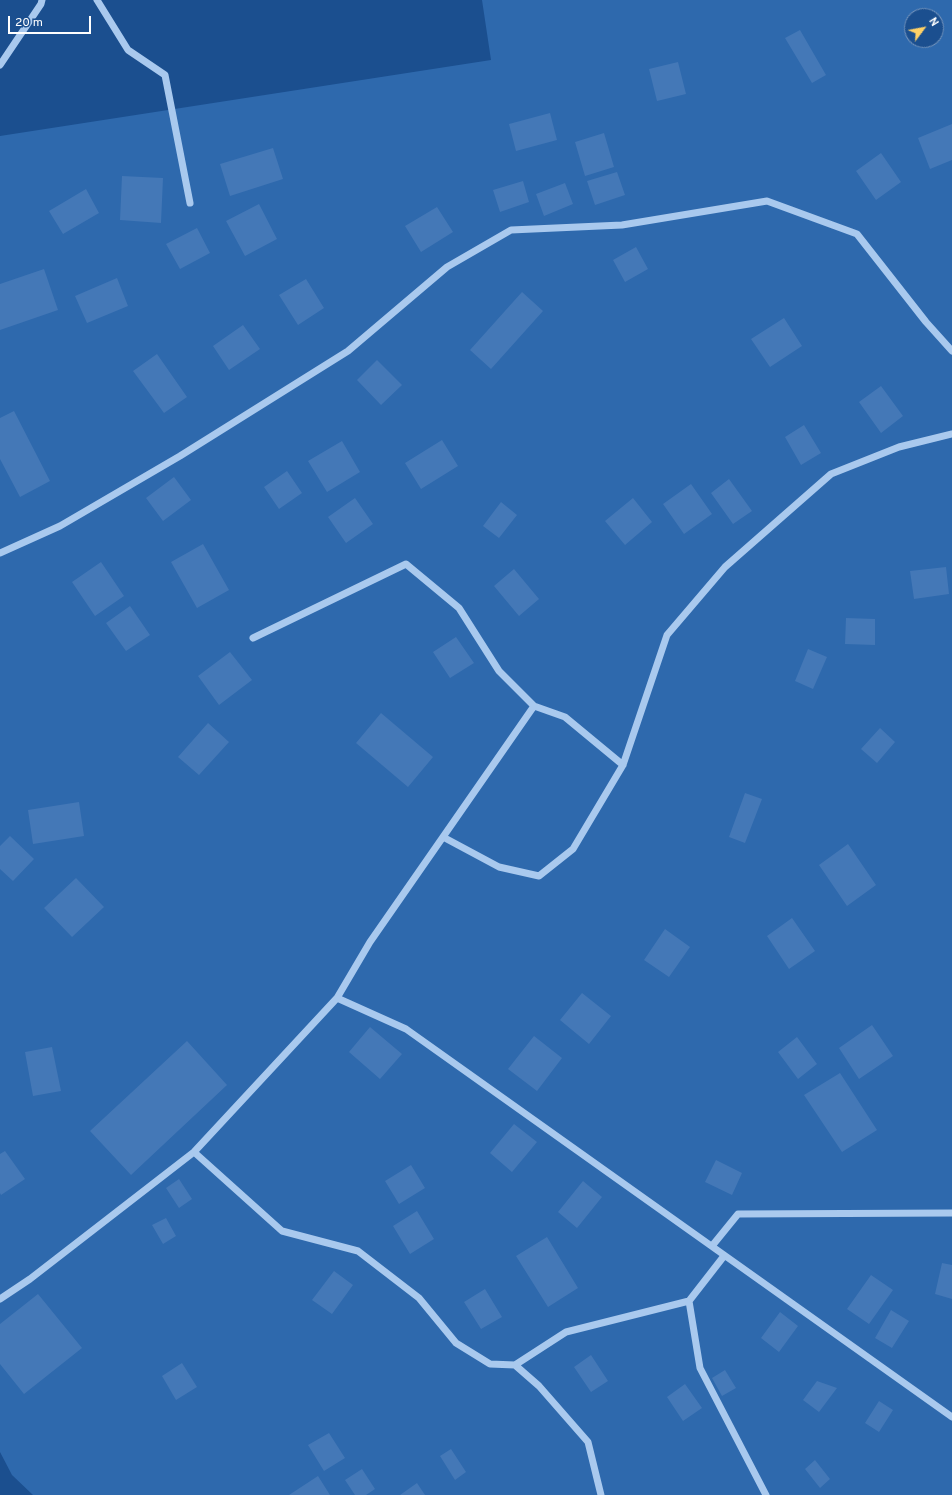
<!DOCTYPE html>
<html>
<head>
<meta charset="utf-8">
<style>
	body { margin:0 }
	#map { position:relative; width:952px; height:1495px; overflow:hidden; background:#1b4f8f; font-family:Overpass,sans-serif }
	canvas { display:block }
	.north { position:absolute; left:904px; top:8px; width:40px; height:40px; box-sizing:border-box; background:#1b4f8f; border:1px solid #7695bc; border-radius:50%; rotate:58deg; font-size:11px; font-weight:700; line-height:16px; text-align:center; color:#fff }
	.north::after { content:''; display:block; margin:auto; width:14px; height:18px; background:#ffd166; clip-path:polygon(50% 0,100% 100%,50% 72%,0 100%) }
	.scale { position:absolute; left:8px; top:16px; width:83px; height:18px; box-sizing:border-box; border:2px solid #fff; border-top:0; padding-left:5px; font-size:12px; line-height:14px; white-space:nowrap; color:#fff; -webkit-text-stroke:3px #1b4f8f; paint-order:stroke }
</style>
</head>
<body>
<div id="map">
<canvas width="952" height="1495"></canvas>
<div class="north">N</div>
<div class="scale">20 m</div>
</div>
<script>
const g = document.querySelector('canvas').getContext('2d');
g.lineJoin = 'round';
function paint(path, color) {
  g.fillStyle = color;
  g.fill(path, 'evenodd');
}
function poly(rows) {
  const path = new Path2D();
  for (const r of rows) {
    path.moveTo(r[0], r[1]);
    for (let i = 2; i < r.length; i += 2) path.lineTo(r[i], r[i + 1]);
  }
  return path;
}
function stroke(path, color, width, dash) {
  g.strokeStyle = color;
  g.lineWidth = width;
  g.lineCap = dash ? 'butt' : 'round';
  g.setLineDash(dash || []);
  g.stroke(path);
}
const green = poly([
	[482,0,952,0,952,1495,33,1495,12,1475,0,1452,0,136,491,60],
	[912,16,936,16,936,40,912,40]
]);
const building = poly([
	[800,30,826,75,812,83,785,38],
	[678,62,686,94,657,101,649,69],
	[550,113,557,140,516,151,509,124],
	[952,124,952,160,930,169,918,138],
	[604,133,614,167,585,176,575,142],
	[273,148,283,179,230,196,220,164],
	[881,153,901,182,876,200,856,171],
	[617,172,625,195,595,205,587,181],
	[122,176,163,178,161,223,120,220],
	[523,181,529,202,500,212,493,190],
	[565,183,573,204,544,216,536,194],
	[86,189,99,213,63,234,49,211],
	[259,204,277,239,245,256,226,221],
	[437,207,453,232,421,252,405,226],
	[197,228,210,253,180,269,166,244],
	[636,247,648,269,625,282,613,260],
	[44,269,58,310,0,330,0,284],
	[117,278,128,306,87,323,75,296],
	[306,279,324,308,298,325,279,295],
	[522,292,543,311,491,369,470,350],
	[784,318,802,346,770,367,751,339],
	[243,325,260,349,229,370,213,346],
	[157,354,187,397,164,413,133,371],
	[377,360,402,385,381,405,357,380],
	[881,386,903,416,881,433,859,402],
	[14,411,50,481,20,497,0,459,0,418],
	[804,425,821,453,801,465,785,437],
	[442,440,458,466,421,489,405,463],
	[342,441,360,472,327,492,308,461],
	[287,471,302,493,279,509,264,487],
	[174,477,191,500,163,521,146,498],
	[729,479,752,511,733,524,711,493],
	[691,484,712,514,684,534,663,504],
	[355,498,373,524,346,543,328,517],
	[633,498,652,522,625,545,605,521],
	[501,502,517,515,499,538,483,526],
	[203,544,229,590,197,608,171,562],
	[101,562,124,596,95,616,72,582],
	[946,567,949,594,914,599,910,571],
	[514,569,539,599,519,616,494,586],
	[130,606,150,635,126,651,106,623],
	[846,618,875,619,875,645,845,644],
	[456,637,474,663,450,678,433,652],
	[808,649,827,657,813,689,795,681],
	[230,652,252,680,219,705,198,676],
	[381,713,433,757,408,787,356,743],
	[208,723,229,742,199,775,178,757],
	[880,728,895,742,877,763,861,749],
	[745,793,762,799,745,843,729,837],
	[79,802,84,836,33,844,28,810],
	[10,836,34,859,13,881,0,869,0,846],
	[848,844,876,885,847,906,819,865],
	[76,878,104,907,72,937,44,908],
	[792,918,815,951,789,969,767,936],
	[665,929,690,947,669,977,644,960],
	[582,993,611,1016,589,1044,560,1020],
	[872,1025,893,1056,859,1079,839,1048],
	[370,1027,402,1054,380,1079,349,1052],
	[534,1036,562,1058,537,1091,508,1069],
	[797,1037,817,1064,798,1079,778,1052],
	[187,1041,227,1085,131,1175,90,1131],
	[52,1047,61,1091,33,1096,25,1052],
	[840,1073,877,1130,842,1152,804,1095],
	[514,1124,537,1142,512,1172,490,1153],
	[5,1151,25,1179,1,1195,0,1193,0,1154],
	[716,1160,742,1173,732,1195,705,1182],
	[411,1165,425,1188,399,1204,385,1181],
	[179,1179,192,1199,179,1208,166,1188],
	[583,1181,602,1197,577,1228,558,1212],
	[417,1211,434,1239,410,1254,393,1226],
	[166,1218,176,1236,163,1244,152,1225],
	[547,1237,578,1288,548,1307,516,1256],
	[942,1263,952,1265,952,1299,935,1294],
	[334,1271,353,1285,332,1314,312,1300],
	[871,1275,893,1290,869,1324,847,1309],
	[485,1289,502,1317,481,1329,464,1302],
	[38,1294,82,1348,24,1394,0,1364,0,1324],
	[891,1310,909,1321,892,1348,875,1338],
	[780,1312,798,1326,779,1352,761,1338],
	[591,1355,608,1381,591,1392,574,1367],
	[182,1363,197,1387,176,1400,162,1376],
	[725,1370,736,1388,722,1396,712,1378],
	[817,1381,837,1388,819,1412,803,1400],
	[685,1384,702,1408,683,1421,667,1397],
	[879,1401,893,1410,879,1432,865,1423],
	[329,1433,345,1458,324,1471,308,1445],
	[451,1449,466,1472,455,1480,440,1456],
	[815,1460,830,1479,820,1488,805,1469],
	[362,1469,375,1489,366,1495,355,1495,345,1480],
	[318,1476,330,1495,289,1495],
	[417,1483,425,1495,400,1495]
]);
const minor = poly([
	[97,0,128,50,165,75,190,203],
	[0,65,41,4,42,0],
	[0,553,60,526,180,456,348,351,447,267,511,230,622,225,767,201,857,234,926,322,952,351],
	[253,638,406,564,459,608,499,671,534,706,565,717,623,765],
	[443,837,499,867,539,876,573,849,623,765,667,635,725,567,831,474,899,447,952,434],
	[337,998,406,1029,952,1417],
	[194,1152,282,1231,358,1251,419,1298,456,1343,490,1364,515,1365,566,1332,689,1301,724,1256],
	[712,1246,738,1214,952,1213],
	[0,1299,30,1279,194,1152,337,998,370,942,534,706],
	[689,1301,700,1368,766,1495],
	[515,1365,539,1386,588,1442,601,1495]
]);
paint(green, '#2e69ad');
paint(building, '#4478b7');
stroke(minor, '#a9c9ee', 7);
</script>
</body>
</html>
